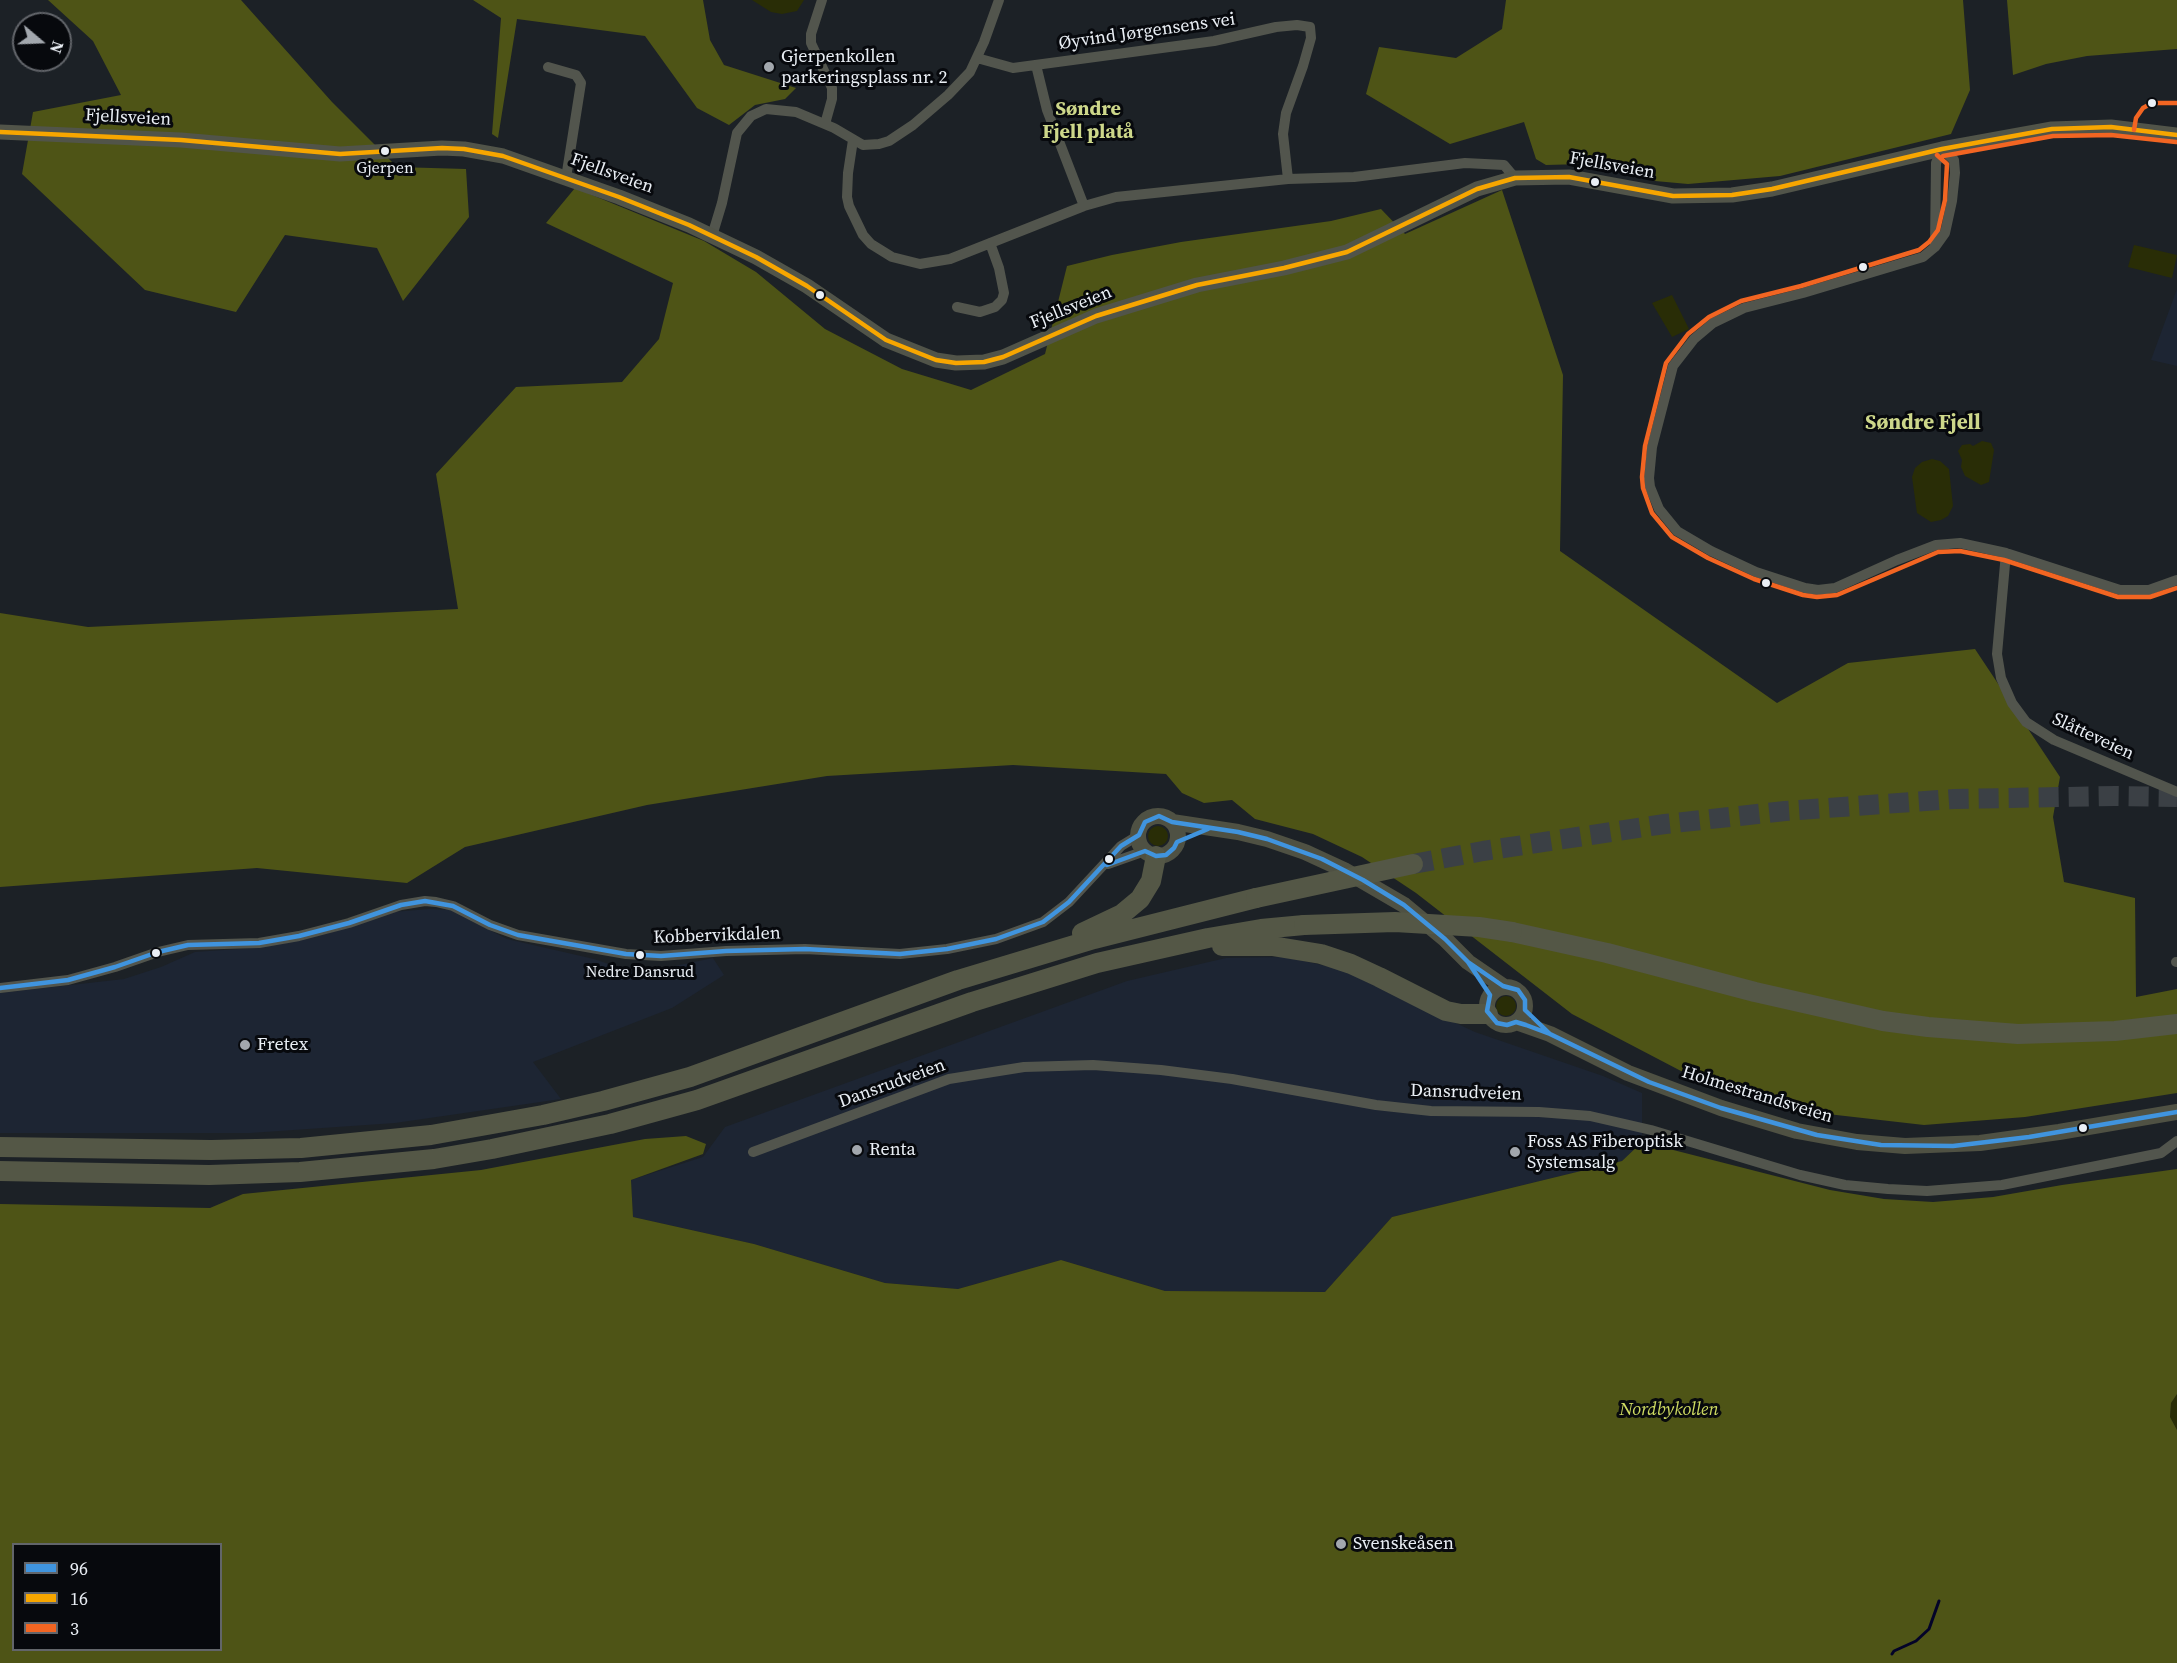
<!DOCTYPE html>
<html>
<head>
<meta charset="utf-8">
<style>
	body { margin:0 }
	#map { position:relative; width:2177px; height:1663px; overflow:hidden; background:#1c2126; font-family:"Source Serif 4",serif }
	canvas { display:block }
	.legend { position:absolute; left:12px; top:1543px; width:210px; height:108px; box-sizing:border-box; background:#07090d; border:2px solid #62656a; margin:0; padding:8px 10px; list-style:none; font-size:18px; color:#eaeff5 }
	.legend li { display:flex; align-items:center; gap:12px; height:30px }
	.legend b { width:30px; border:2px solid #62656a }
	.north { position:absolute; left:12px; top:12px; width:60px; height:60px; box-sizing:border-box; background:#07090d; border:2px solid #62656a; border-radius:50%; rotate:109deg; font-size:16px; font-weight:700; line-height:24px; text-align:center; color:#eaeff5 }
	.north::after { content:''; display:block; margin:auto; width:21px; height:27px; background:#a2a7ad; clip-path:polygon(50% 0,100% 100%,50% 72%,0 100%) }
</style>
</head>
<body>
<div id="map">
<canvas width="2177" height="1663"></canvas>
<ul class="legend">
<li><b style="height:8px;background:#4094de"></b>96</li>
<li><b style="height:8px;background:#f7a600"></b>16</li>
<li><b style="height:8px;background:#f26522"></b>3</li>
</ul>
<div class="north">N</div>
</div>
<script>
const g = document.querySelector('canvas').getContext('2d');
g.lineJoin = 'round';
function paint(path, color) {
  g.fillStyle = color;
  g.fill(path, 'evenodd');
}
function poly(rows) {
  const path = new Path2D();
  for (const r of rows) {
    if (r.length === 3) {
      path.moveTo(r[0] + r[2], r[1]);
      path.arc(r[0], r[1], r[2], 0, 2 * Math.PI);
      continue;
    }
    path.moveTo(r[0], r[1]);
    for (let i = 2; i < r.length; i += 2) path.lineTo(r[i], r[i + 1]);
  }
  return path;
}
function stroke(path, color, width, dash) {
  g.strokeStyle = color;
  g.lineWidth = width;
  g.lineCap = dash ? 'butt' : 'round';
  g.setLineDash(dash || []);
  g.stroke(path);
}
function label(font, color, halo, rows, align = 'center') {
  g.font = font + ' "Source Serif 4",serif';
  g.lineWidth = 6;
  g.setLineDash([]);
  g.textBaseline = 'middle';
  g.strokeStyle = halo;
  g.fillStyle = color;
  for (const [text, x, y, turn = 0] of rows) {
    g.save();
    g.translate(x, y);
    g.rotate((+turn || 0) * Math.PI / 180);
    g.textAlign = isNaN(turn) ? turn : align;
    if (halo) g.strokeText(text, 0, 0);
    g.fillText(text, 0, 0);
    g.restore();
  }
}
const built = poly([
	[2177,289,2177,366,2151,360],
	[429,909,450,910,507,939,594,959,632,972,670,967,713,958,724,975,672,1008,533,1062,561,1099,395,1123,250,1133,0,1133,0,993,124,979,161,967,195,952,252,948,327,934,393,912],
	[1285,957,1340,969,1475,1032,1603,1076,1642,1093,1642,1142,1622,1161,1392,1217,1325,1292,1165,1291,1061,1260,958,1289,885,1283,754,1244,633,1217,631,1180,703,1157,725,1127,1127,981,1226,958]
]);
const green = poly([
	[752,0,804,0,797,11,782,14,771,12],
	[2134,245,2177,255,2172,278,2128,267],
	[1672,295,1689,329,1672,337,1652,303],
	[1982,441,1991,443,1994,450,1989,482,1981,485,1965,476,1961,467,1962,460,1958,451,1962,445,1970,444,1973,446],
	[1932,459,1940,461,1949,469,1953,506,1948,516,1941,520,1931,522,1917,513,1912,477,1915,468,1922,462],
	[1158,836,10],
	[1506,1006,10],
	[2177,1394,2177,1430,2170,1417,2171,1403]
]);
const forest = poly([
	[48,0,241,0,332,102,397,167,466,169,469,217,403,301,377,248,285,235,236,312,145,290,22,174,33,112,121,95,93,41],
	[473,0,703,0,710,40,724,65,796,88,785,99,755,105,729,125,697,108,645,36,517,19,498,138,492,134,501,18],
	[1506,0,1963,0,1970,90,1951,134,1780,176,1688,184,1655,181,1583,164,1546,165,1536,159,1524,122,1450,144,1366,94,1379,47,1456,58,1502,29],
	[2007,0,2177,0,2177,49,2087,56,2046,64,2013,75],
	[575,188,704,241,756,272,825,329,902,369,971,390,1045,354,1067,266,1112,255,1181,242,1331,221,1381,209,1405,234,1502,190,1563,375,1560,551,1777,703,1848,663,1975,649,2060,777,2053,817,2064,882,2135,898,2136,997,2177,989,2177,1093,2025,1117,1924,1125,1810,1112,1737,1090,1681,1071,1572,1014,1416,893,1362,857,1313,834,1255,819,1232,800,1204,803,1182,793,1166,774,1013,765,827,776,647,805,465,847,407,883,257,868,0,887,0,613,88,627,458,609,436,474,516,387,622,382,659,339,673,283,546,223],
	[686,1136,706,1144,703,1154,631,1180,633,1217,754,1244,885,1283,958,1289,1061,1260,1165,1291,1325,1292,1392,1217,1622,1161,1642,1142,1830,1190,1884,1199,1933,1202,1993,1197,2062,1185,2177,1169,2177,1394,2171,1403,2170,1417,2177,1430,2177,1663,0,1663,0,1204,210,1208,243,1194,481,1170,645,1139],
	[14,1544,220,1544,220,1650,14,1650]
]);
const stream = poly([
	[1892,1654,1894,1651,1916,1641,1929,1629,1939,1601]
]);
const highwayTunnel = poly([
	[1413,864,1483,851,1665,824,1785,811,1954,799,2116,796,2177,797]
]);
const street = poly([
	[822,0,811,34,811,43,832,88,832,99,825,124],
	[977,58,1013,68,1214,41,1276,27,1297,25,1310,27,1311,38,1303,66,1286,113,1283,134,1288,179],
	[1036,65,1047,110,1084,206],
	[548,67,576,75,581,83,566,178],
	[853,140,848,173,847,197,849,206,863,235,871,244,892,257,920,264,950,259,1084,206,1116,197,1288,179,1354,177,1465,163,1504,165,1515,178],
	[712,236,722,203,737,133,751,116,766,109,796,112,834,128,863,145,879,144,889,141,913,125,948,95,970,72,984,42,999,0],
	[1935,247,1936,163,1942,149,1954,160,1955,173,1952,201,1945,233,1935,247,1923,257,1803,293,1744,308,1713,323,1694,339,1673,366,1652,447,1649,478,1650,487,1659,509,1677,531,1711,551,1756,572,1805,588,1818,590,1835,588,1897,560,1936,545,1960,543,2006,553,2120,590,2149,590,2177,580],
	[957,307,980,312,995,307,1002,300,1004,293,999,268,990,243],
	[2006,553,1997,654,2001,678,2012,703,2026,722,2054,740,2177,792],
	[1108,864,1145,851],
	[2176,962,2177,962],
	[0,988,68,980,115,967,158,952,188,945,259,943,299,936,349,923,401,905,425,901,436,902,453,906,490,925,518,935,626,954,661,956,726,951,805,949,900,954,947,949,996,939,1043,922,1069,902,1121,846,1139,835],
	[753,1152,949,1079,1024,1067,1093,1065,1161,1070,1232,1079,1376,1105,1431,1111,1539,1112,1590,1116,1651,1130,1800,1175,1845,1185,1888,1189,1927,1191,2002,1185,2161,1153,2177,1141]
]);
const secondary = poly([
	[0,132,181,140,340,154,442,148,464,149,503,156,619,197,689,225,756,257,807,286,886,340,936,360,956,363,984,362,1003,357,1096,316,1197,285,1284,268,1347,252,1477,189,1515,178,1569,177,1673,196,1732,195,1772,189,1942,149,2052,129,2111,127,2177,135]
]);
const primary = poly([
	[1158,836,20],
	[1172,822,1238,832,1267,839,1305,852,1344,870,1404,905,1445,939,1468,962,1503,986],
	[1506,1006,19],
	[1516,1022,1550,1034,1628,1073,1721,1108,1797,1131,1857,1142,1905,1146,1980,1143,2059,1132,2177,1112]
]);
const highway = poly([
	[1512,932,1607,953,1755,992,1883,1021,1928,1027,2018,1034,2115,1031,2177,1024],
	[1082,933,1122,914,1140,899,1151,881,1156,856],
	[1222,946,1272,946,1321,954,1351,964,1379,977,1446,1011,1461,1014,1488,1014],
	[0,1147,211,1150,301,1148,431,1135,543,1115,603,1101,690,1077,958,980,1094,939,1256,898],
	[0,1171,209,1175,300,1172,434,1159,492,1149,610,1124,697,1100,972,1002,1097,963,1208,938,1261,929,1304,925]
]);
const highwayBridge = poly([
	[1256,898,1413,864],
	[1304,925,1395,922,1479,927,1512,932]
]);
const bus1 = poly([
	[1107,865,1145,851,1156,856,1166,855,1174,848,1177,842,1208,829],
	[1468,962,1490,995,1487,1011,1497,1023,1507,1025,1516,1022,1526,1025,1550,1034,1649,1082,1721,1108,1817,1135,1881,1145,1953,1146,2029,1137,2177,1112],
	[0,988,68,980,115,967,158,952,188,945,259,943,299,936,349,923,401,905,425,901,453,906,490,925,518,935,626,954,661,956,726,951,805,949,900,954,947,949,996,939,1043,922,1069,902,1121,846,1139,835,1145,822,1159,816,1172,822,1238,832,1267,839,1322,859,1363,880,1404,905,1445,939,1468,962,1503,986,1518,990,1525,1000,1525,1010,1550,1034]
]);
const bus2 = poly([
	[0,132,181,140,340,154,442,148,464,149,503,156,619,197,689,225,756,257,807,286,886,340,936,360,956,363,984,362,1003,357,1096,316,1197,285,1284,268,1347,252,1477,189,1515,178,1569,177,1673,196,1732,195,1772,189,1942,149,2052,129,2111,127,2177,135]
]);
const bus3 = poly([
	[2134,130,2136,118,2143,108,2152,103,2177,103],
	[1937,155,1947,164,1945,200,1938,230,1929,242,1919,250,1801,286,1741,301,1709,317,1688,334,1666,363,1645,446,1642,477,1643,488,1652,513,1672,537,1708,558,1754,579,1803,595,1817,597,1837,595,1938,552,1960,551,2004,560,2118,597,2150,597,2177,588],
	[1943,156,2053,136,2111,135,2176,142]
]);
const markers = [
	[769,67,6,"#a2a7ad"],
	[2152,103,5,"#eaeff5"],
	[385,151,5,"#eaeff5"],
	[1595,182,5,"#eaeff5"],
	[1863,267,5,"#eaeff5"],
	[820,295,5,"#eaeff5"],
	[1766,583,5,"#eaeff5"],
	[1109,859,5,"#eaeff5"],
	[156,953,5,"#eaeff5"],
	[640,955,5,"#eaeff5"],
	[245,1045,6,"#a2a7ad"],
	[2083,1128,5,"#eaeff5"],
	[857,1150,6,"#a2a7ad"],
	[1515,1152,6,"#a2a7ad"],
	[1341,1544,6,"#a2a7ad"]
];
const busNames = [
	["Gjerpen",385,169],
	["Nedre Dansrud",640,973]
];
const streetNames = [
	["Øyvind Jørgensens vei",1147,32,-8],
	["Fjellsveien",128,118,3],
	["Fjellsveien",1612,166,10],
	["Fjellsveien",612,174,20],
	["Fjellsveien",1071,308,-22],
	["Slåtteveien",2093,737,25],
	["Kobbervikdalen",717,936,-2],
	["Dansrudveien",892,1084,-20],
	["Dansrudveien",1466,1093,2],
	["Holmestrandsveien",1757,1095,17]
];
const poiNames = [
	["Gjerpenkollen",781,57],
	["parkeringsplass nr. 2",781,78],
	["Fretex",257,1045],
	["Foss AS Fiberoptisk",1527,1142],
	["Systemsalg",1527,1163],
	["Renta",869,1150],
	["Svenskeåsen",1353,1544]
];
const parkNames = [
	["Nordbykollen",1669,1410]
];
const neighbourhoodNames = [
	["Søndre",1088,110],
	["Fjell platå",1088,133]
];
const quarterNames = [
	["Søndre Fjell",1923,424]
];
paint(built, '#1d2533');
paint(green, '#292d06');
paint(forest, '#4e5416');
stroke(stream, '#030328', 3);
stroke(highwayTunnel, '#3b4045', 20, [20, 10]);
stroke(street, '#52554d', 10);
stroke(secondary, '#515449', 15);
stroke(primary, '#4f5143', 16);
stroke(highway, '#545746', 20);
stroke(highwayBridge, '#545746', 20);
stroke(bus1, '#4094de', 4.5);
stroke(bus2, '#f7a600', 4.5);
stroke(bus3, '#f26522', 4.5);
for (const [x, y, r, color] of markers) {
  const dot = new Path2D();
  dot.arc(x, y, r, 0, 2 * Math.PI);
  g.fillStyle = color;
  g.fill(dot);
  stroke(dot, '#07090d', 2);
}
label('16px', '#eaeff5', '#07090d', busNames);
label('18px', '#eaeff5', '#07090d', streetNames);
label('18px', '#eaeff5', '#07090d', poiNames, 'left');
label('italic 18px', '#cedb62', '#07090d', parkNames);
label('bold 20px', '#cdd78a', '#07090d', neighbourhoodNames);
label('bold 21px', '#cdd78a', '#07090d', quarterNames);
</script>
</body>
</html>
